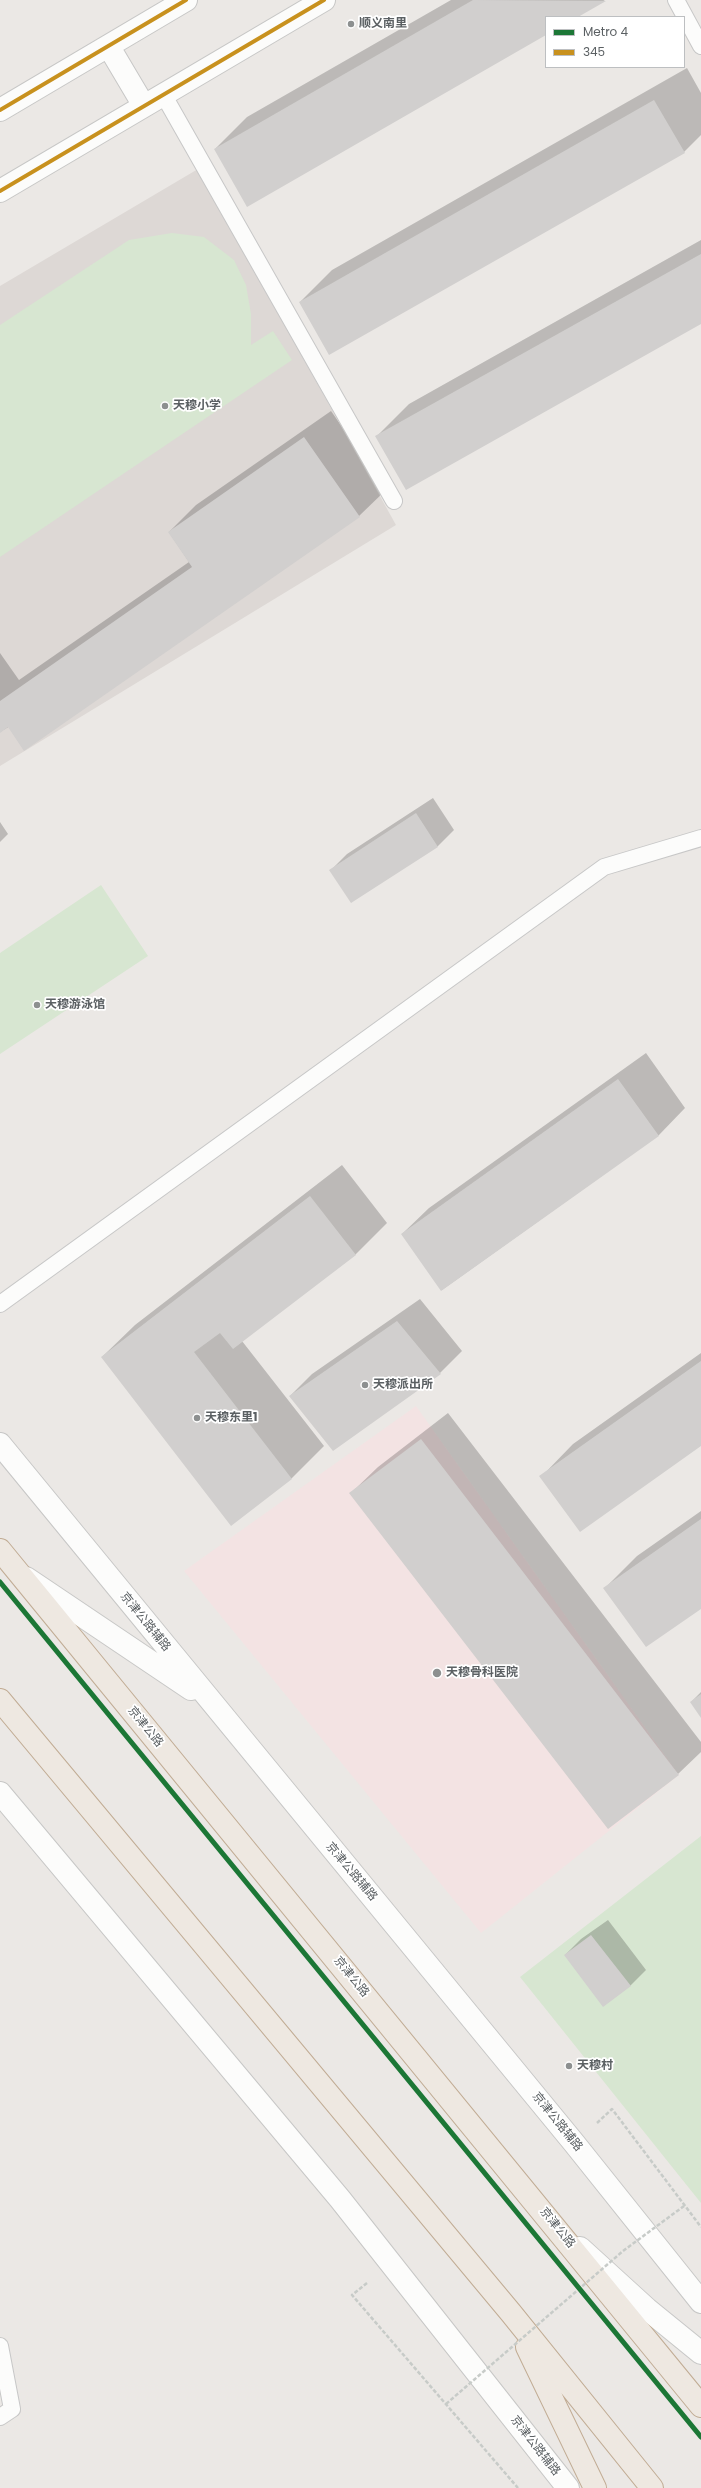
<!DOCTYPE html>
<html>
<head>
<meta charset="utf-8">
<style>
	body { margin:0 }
	#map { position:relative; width:701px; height:2488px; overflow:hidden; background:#ebe8e5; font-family:Poppins,sans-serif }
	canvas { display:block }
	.legend { position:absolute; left:545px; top:16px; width:140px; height:52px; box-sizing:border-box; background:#fff; border:1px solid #bdbfc1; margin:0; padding:5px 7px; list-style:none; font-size:12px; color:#5b6063 }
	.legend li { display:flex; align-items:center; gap:8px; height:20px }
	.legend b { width:20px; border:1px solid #bdbfc1 }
</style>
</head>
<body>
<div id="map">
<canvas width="701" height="2488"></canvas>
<ul class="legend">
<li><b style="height:5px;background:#1c7736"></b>Metro 4</li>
<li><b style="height:5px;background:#c8911e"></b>345</li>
</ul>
</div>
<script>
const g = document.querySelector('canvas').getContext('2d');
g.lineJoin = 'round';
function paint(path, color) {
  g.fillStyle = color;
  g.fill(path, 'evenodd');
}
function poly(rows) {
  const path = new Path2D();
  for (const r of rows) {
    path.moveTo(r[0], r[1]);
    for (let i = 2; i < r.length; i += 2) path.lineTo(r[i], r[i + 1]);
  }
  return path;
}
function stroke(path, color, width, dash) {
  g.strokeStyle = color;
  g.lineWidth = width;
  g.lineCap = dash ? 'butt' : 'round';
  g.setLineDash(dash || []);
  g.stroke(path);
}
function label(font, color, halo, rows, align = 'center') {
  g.font = font + ' Poppins,"Noto Sans SC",sans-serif';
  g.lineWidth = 3.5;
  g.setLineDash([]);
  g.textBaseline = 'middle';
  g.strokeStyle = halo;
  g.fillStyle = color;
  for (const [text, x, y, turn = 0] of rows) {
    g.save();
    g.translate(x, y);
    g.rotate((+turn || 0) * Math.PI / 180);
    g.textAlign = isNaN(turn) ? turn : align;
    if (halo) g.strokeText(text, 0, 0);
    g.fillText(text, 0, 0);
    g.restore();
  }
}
const education = poly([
	[198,169,396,525,0,766,0,286]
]);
const medical = poly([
	[416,1406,679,1775,481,1933,184,1571]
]);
const green = poly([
	[172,233,204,237,234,260,246,285,251,314,251,345,273,331,292,360,0,557,0,325,129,240],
	[101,885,148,956,0,1054,0,953],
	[701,1836,701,2203,520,1977]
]);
const shadow = poly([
	[451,0,605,0,576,17,546,17,546,34,215,149,247,117],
	[687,68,701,93,701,135,684,152,300,302,332,270],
	[701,240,701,323,376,437,409,404],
	[331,411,386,490,359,516,0,732,0,653,19,680,189,562,169,532,196,505],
	[433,798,454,830,438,846,351,902,331,870,347,854],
	[0,822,8,834,0,842],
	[646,1053,685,1108,659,1135,442,1290,402,1234,429,1208],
	[342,1165,387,1223,355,1255,242,1341,324,1446,292,1478,232,1524,102,1357,135,1325],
	[420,1299,462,1351,440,1373,290,1396,312,1374],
	[701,1353,701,1445,541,1477,573,1444],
	[448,1413,701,1742,701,1752,678,1774,351,1493,378,1467],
	[701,1511,701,1607,605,1588,637,1556],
	[701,1692,701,1716,691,1702],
	[608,1920,646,1970,630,1986,565,1955,581,1939]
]);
const building = poly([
	[473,0,606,1,578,17,546,17,546,35,247,207,214,149],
	[654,100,685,153,329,355,299,302],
	[701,254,701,324,406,490,375,436],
	[304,437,360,517,24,751,8,727,0,733,0,701,192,567,168,532],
	[416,813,438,847,351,903,329,870],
	[618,1079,659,1136,441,1291,401,1234],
	[310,1196,356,1255,233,1349,220,1333,194,1352,292,1479,231,1526,101,1357],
	[397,1321,441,1374,333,1451,289,1396],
	[701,1361,701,1446,580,1532,539,1476],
	[421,1439,679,1775,608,1829,349,1493],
	[701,1519,701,1609,646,1647,603,1588],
	[701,1694,701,1718,690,1702],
	[591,1935,631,1986,603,2007,564,1955]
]);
const path = poly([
	[597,2123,612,2109,701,2227],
	[367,2283,352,2295,518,2488]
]);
const lane = poly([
	[676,0,701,46],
	[163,94,394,501],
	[0,1304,604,867,701,838],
	[0,2346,12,2409,0,2417]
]);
const secondary = poly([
	[109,47,144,106],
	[0,110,186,0],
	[0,191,324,0],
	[0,1444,574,2143,701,2302],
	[26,1578,191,1689],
	[0,1793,340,2199,568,2488],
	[580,2248,647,2309,701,2353]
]);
const highway = poly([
	[0,1550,701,2406],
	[0,1700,511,2313,652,2488],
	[527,2347,595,2488]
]);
const pathBridge = poly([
	[446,2404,623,2251,684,2206]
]);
const bus1 = poly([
	[0,110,186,0],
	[0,191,324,0]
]);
const metro1 = poly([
	[0,1582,701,2437]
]);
const markers = [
	[351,24,4,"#8d9090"],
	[165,406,4,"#8d9090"],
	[37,1005,4,"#8d9090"],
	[365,1385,4,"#8d9090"],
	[197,1418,4,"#8d9090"],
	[437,1673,5,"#8d9090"],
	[569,2066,4,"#8d9090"]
];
const poiNames = [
	["顺义南里",359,24],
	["天穆小学",173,406],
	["天穆游泳馆",45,1005],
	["天穆派出所",373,1385],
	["天穆东里1",205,1418],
	["天穆骨科医院",446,1673],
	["天穆村",577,2066]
];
const streetNames = [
	["京津公路辅路",145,1622,51],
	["京津公路",145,1727,51],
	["京津公路辅路",351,1872,50],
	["京津公路",351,1977,51],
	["京津公路辅路",557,2122,51],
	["京津公路",557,2228,51],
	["京津公路辅路",535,2446,52]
];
paint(education, '#ddd8d5');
paint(medical, '#f3e3e3');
paint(green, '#d7e6d1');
paint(shadow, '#0003');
paint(building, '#d1cfce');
stroke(lane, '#c7c7c7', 18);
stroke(secondary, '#c7c7c6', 24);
stroke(highway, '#c1ac94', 24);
stroke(path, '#c7cbc8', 2.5, [4, 2]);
stroke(lane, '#fcfcfb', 16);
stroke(secondary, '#fcfcfb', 22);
stroke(highway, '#eee8e1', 22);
stroke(pathBridge, '#c7cbc8', 2.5, [4, 2]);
stroke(bus1, '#c8911e', 4);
stroke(metro1, '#1c7736', 5);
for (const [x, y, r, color] of markers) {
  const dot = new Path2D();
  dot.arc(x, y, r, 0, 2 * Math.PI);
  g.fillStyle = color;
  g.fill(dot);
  stroke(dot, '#fff', 1.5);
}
label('bold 12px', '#5b6063', '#fff', poiNames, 'left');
label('12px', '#5b6063', '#fff', streetNames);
</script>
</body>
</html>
